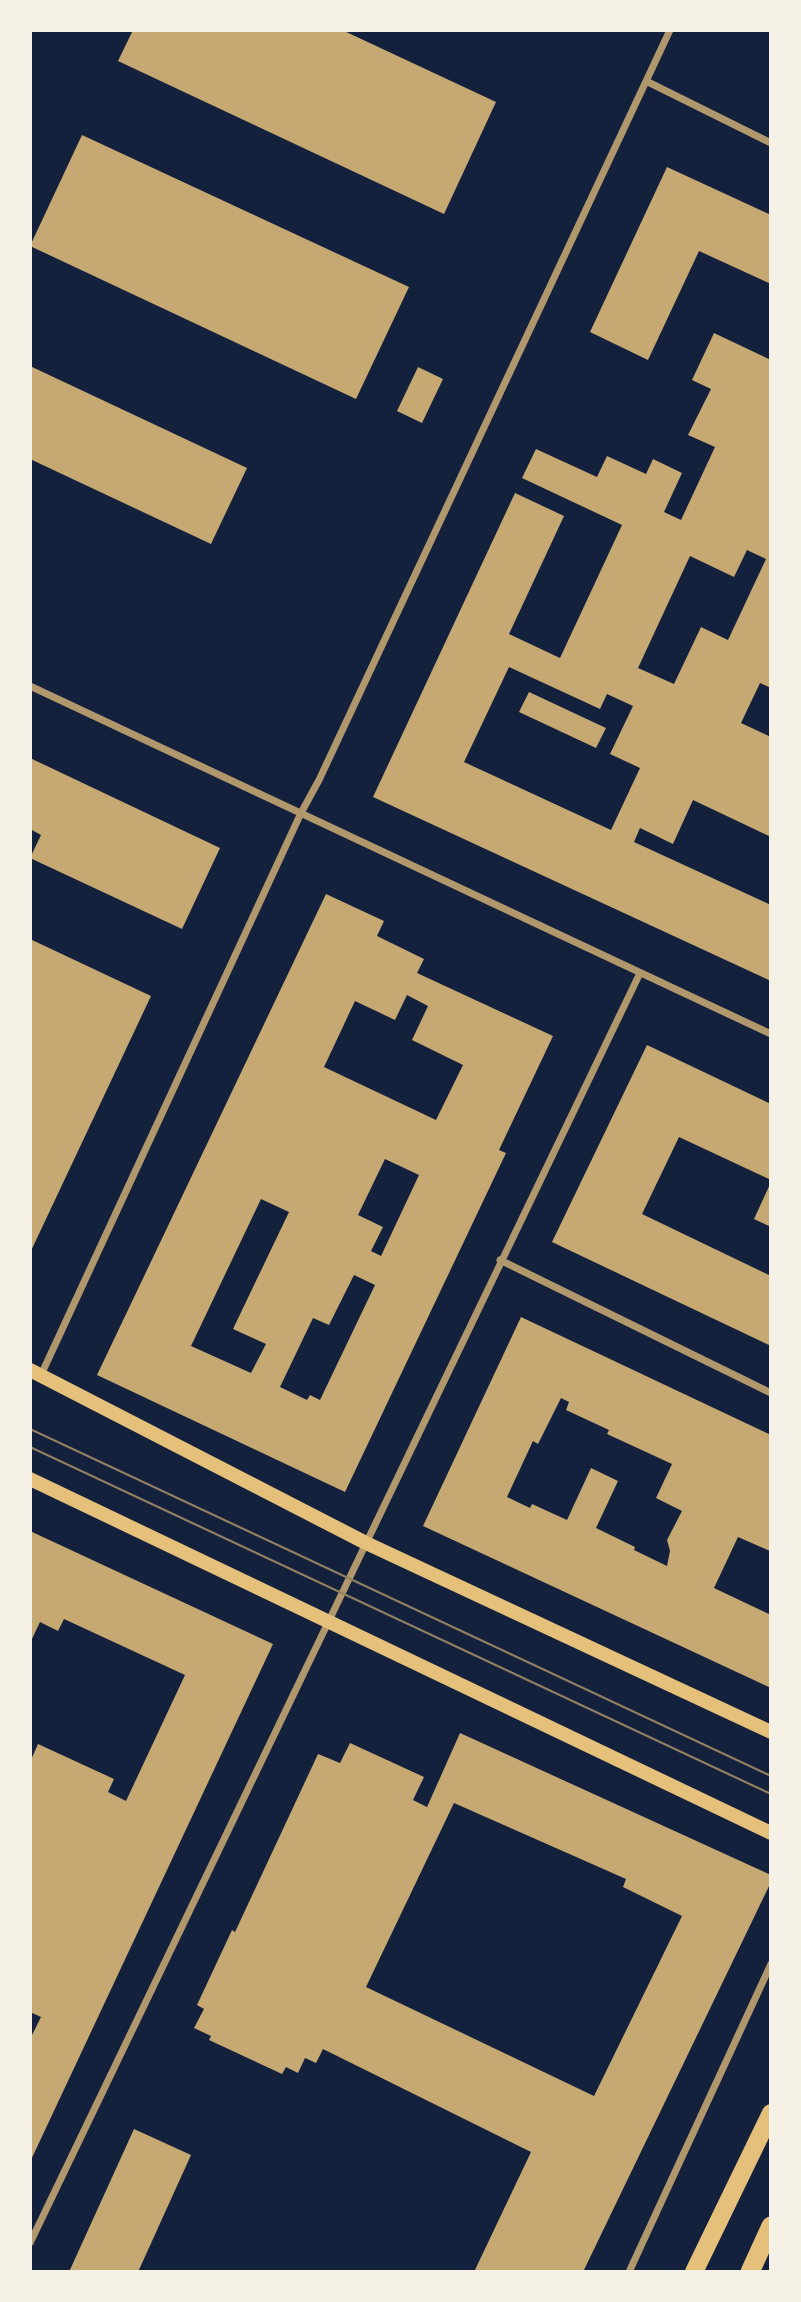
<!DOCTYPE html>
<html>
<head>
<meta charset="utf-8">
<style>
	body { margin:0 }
	#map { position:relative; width:801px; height:2302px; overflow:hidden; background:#14213d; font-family:"Noto Serif",serif }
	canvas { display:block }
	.frame { position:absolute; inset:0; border:32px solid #f6f1e7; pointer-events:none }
</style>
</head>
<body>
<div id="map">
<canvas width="801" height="2302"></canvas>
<div class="frame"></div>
</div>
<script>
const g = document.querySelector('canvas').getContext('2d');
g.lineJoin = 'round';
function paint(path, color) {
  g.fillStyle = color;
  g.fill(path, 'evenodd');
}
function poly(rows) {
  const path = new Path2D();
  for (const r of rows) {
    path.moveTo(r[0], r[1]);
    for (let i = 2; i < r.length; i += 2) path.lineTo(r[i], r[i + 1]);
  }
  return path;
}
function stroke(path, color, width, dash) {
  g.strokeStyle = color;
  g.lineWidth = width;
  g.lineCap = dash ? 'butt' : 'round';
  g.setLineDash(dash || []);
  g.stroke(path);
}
const building = poly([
	[133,30,342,30,496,102,444,214,118,61],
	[82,135,409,287,356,399,30,246],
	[667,167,771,215,771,284,699,251,648,360,590,332],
	[714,333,771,360,771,688,760,683,741,723,771,737,771,837,693,800,673,844,640,828,634,842,771,905,771,981,373,797,515,493,564,516,509,634,560,658,622,525,522,478,536,449,597,477,607,456,646,474,653,459,682,473,664,512,681,520,715,447,688,435,711,389,692,380],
	[747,550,766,559,728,640,701,627,674,684,638,668,690,556,734,577],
	[509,667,600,709,607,694,633,706,610,754,640,768,611,830,464,762],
	[30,366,247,468,211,544,30,459],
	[418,367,443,379,422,423,397,411],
	[529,692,606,728,596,748,519,712],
	[30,758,220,848,182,929,30,858,41,835,30,829],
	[326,894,384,921,377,936,424,959,417,973,553,1036,499,1150,506,1153,345,1492,97,1375],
	[407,995,428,1006,412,1040,463,1065,436,1120,324,1067,355,1001,395,1020],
	[385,1159,419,1175,381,1256,371,1251,383,1227,358,1215],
	[261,1199,289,1212,233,1329,266,1344,251,1373,191,1346],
	[354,1275,375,1285,320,1400,310,1395,307,1400,280,1387,313,1318,329,1325],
	[30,939,151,996,30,1253],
	[647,1045,771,1104,771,1180,679,1137,642,1214,771,1276,771,1346,552,1242],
	[771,1182,771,1227,754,1219],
	[521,1317,771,1435,771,1548,770,1551,738,1537,714,1588,771,1615,771,1688,423,1526],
	[561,1398,569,1402,566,1410,609,1430,607,1434,672,1464,656,1498,682,1511,667,1540,670,1551,667,1566,634,1550,635,1547,596,1528,618,1481,591,1468,567,1520,532,1504,530,1508,507,1497,533,1441,538,1444],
	[30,1531,273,1644,30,2162,30,2039,41,2017,30,2012,30,1762,38,1744,114,1779,108,1792,126,1801,185,1675,64,1619,58,1631,40,1622,30,1643],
	[460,1733,771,1875,771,1882,583,2272,474,2272,531,2152,323,2049,316,2063,305,2058,298,2073,286,2067,282,2074,209,2040,211,2036,194,2028,204,2009,197,2005,232,1930,235,1932,318,1754,340,1763,350,1743,424,1777,413,1800,427,1807],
	[454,1803,626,1879,623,1887,682,1916,594,2096,366,1987],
	[134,2129,191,2155,138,2272,69,2272]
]);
const minor = poly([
	[646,81,771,143],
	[30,686,771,1034],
	[500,1260,771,1393],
	[41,1375,301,813,319,780,670,30],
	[30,2243,640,973],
	[629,2272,771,1964]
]);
const secondary = poly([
	[30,1370,366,1543,771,1732],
	[30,1479,771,1833]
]);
const primary = poly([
	[694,2272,771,2113]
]);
const trunk = poly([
	[750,2272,771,2226]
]);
const tram = poly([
	[30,1429,771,1776],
	[30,1447,771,1794]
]);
paint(building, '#c6a872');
stroke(minor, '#b1986c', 7);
stroke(secondary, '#e5c07b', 14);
stroke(primary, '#e5c07b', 18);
stroke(trunk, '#e5c07b', 19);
stroke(tram, '#918062', 2);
</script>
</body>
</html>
